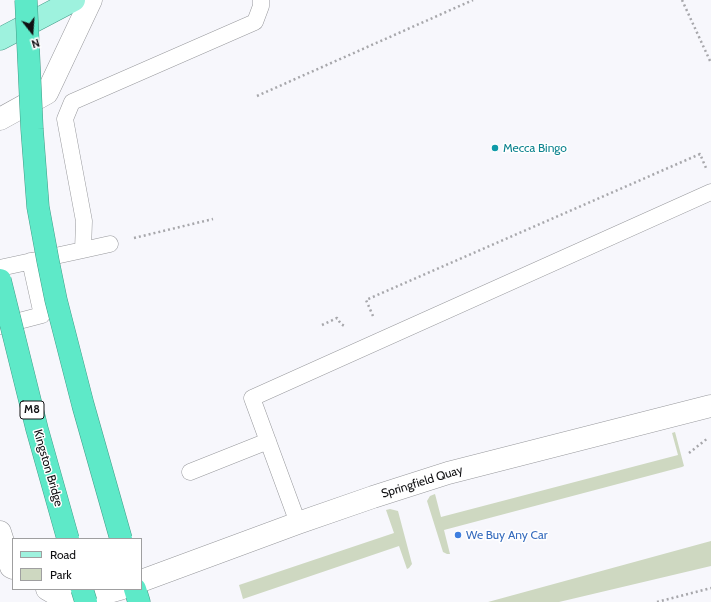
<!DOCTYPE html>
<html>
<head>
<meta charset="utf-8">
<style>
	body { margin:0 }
	#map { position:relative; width:711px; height:602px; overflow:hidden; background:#f7f7fc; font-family:Cabin,sans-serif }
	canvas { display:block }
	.legend { position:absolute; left:12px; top:538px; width:130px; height:52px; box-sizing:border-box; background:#fff; border:1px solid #9f9fa0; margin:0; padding:5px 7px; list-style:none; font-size:12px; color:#101012 }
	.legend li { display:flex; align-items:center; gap:8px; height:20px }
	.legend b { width:20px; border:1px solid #9f9fa0 }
	.north { position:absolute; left:12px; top:12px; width:40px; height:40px; -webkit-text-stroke:3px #fff; paint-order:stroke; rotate:163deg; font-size:11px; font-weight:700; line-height:16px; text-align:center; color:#101012 }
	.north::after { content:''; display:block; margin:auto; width:14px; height:18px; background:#101012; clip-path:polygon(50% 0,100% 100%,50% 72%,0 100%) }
</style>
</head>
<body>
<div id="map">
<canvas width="711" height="602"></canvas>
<ul class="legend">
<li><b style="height:5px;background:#9ef2de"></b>Road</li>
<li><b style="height:11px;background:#ced8c1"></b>Park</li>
</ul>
<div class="north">N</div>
</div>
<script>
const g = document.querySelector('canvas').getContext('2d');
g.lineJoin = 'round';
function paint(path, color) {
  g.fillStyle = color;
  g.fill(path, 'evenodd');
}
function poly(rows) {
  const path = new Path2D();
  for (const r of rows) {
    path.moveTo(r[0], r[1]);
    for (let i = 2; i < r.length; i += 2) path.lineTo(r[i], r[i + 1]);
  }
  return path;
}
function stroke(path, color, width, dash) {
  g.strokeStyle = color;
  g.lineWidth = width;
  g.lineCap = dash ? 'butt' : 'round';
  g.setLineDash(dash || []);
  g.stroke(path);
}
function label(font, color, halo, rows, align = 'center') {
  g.font = font + ' Cabin,sans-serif';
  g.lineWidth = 3;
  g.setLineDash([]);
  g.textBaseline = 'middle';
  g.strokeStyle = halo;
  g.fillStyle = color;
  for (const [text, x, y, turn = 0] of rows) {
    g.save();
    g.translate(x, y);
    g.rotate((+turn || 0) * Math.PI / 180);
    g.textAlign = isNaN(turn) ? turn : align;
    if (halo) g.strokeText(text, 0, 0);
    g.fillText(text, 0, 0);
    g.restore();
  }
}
const green = poly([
	[675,432,684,466,682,467,444,530,450,554,447,554,443,552,427,501,430,496,435,494,441,517,678,455,672,433],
	[390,509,398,511,412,564,409,568,407,569,399,546,243,599,239,585,394,533,386,510],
	[711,541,711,566,559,602,488,602]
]);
const path = poly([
	[682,0,711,63],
	[257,96,473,0],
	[134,238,213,219],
	[373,316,366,300,700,154,706,168],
	[322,325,337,318,341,324,346,327],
	[689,453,708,438],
	[657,602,711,588]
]);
const service = poly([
	[83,250,110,244],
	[0,268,83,250,84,221,65,119,72,102,255,22,261,6,261,0],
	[0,326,42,315,30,261],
	[190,472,268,441],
	[298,523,252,398,711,192]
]);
const minor = poly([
	[0,119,47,93,91,0],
	[0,532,11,567,13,568],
	[141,581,298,523,373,497,448,473,711,406],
	[47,589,69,602],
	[72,602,120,589]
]);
const primary = poly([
	[0,39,74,0]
]);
const motorway = poly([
	[135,589,139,602]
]);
const motorwayBridge = poly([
	[26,0,32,129,38,207,48,261,56,300,83,405,121,539],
	[0,280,37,429,68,539],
	[82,589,86,602]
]);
const markers = [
	[495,148,4,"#0f9aa8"],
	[458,535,4,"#3f7fe0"]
];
const shields = [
	[32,410,24]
];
const shieldNames = [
	["M8",32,410]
];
const cultureNames = [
	["Mecca Bingo",503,148]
];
const streetNames = [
	["Kingston Bridge",48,468,74],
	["Springfield Quay",422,482,-17]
];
const shopNames = [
	["We Buy Any Car",466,535]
];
paint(green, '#ced8c1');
stroke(service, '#97989c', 17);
stroke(minor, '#97989c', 23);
stroke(primary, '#439d88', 23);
stroke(motorway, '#439d88', 23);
stroke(path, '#a7a7ab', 2.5, [2, 3]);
stroke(service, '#fff', 16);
stroke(minor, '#fff', 22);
stroke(primary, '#9ef2de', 22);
stroke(motorway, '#5ee9c8', 22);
stroke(motorwayBridge, '#439d88', 23, []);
stroke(motorwayBridge, '#5ee9c8', 22);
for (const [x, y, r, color] of markers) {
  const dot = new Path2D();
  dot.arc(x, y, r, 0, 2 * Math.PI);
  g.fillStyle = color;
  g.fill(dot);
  stroke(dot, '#fff', 1.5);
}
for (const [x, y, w] of shields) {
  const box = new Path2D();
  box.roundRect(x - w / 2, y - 9, w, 18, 3);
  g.fillStyle = '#fff';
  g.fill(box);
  stroke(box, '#101012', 1);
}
label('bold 11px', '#101012', null, shieldNames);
label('12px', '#0d838f', '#fff', cultureNames, 'left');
label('12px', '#101012', '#fff', streetNames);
label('12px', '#366cbe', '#fff', shopNames, 'left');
</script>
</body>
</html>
